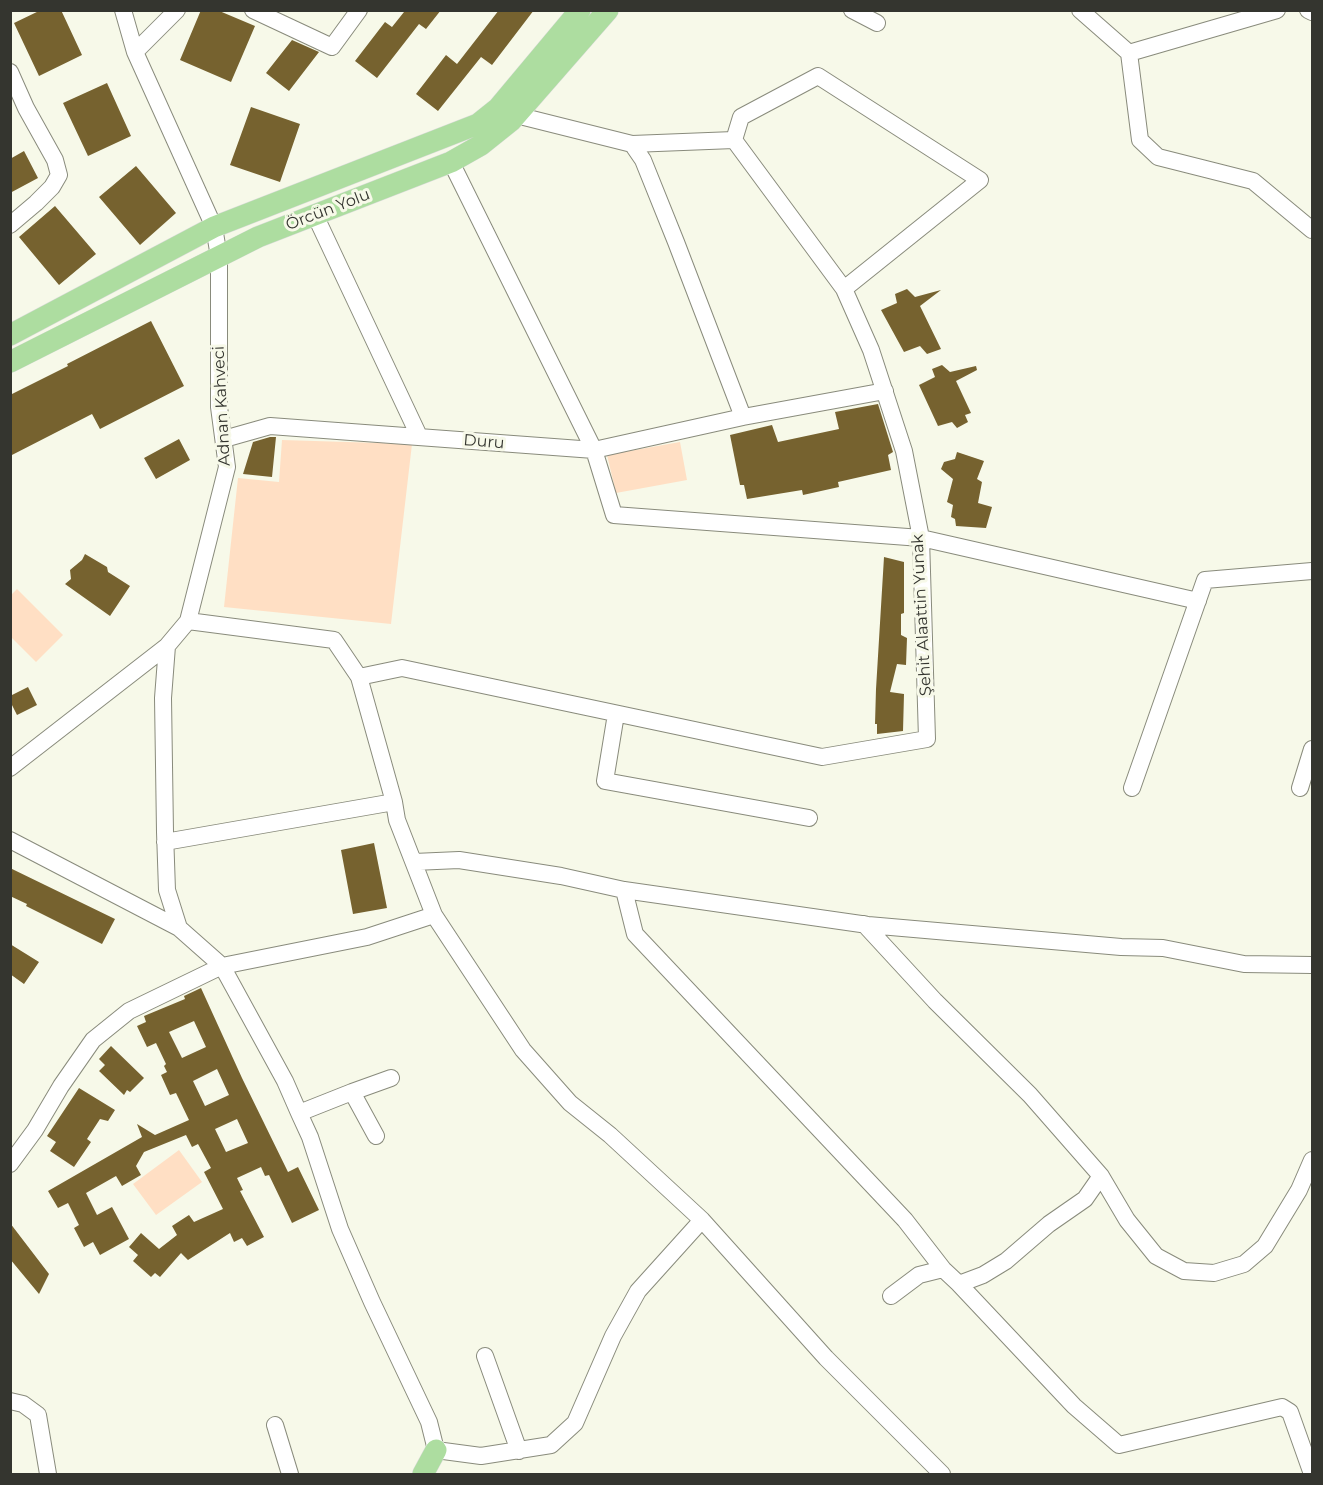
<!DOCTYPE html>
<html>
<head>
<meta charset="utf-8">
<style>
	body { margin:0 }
	#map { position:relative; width:1323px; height:1485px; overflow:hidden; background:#f7f9e9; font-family:Montserrat,sans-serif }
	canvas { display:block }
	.frame { position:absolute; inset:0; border:12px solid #34352f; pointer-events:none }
</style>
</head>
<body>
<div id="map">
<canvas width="1323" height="1485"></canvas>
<div class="frame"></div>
</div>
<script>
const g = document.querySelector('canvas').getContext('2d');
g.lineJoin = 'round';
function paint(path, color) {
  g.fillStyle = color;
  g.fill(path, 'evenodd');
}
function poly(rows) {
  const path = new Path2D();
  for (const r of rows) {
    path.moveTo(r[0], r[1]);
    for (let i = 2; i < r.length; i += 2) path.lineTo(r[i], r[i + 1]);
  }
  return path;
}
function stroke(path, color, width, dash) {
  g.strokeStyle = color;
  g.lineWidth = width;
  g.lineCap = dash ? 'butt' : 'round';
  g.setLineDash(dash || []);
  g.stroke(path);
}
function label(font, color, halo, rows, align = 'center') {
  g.font = font + ' Montserrat,sans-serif';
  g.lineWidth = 6;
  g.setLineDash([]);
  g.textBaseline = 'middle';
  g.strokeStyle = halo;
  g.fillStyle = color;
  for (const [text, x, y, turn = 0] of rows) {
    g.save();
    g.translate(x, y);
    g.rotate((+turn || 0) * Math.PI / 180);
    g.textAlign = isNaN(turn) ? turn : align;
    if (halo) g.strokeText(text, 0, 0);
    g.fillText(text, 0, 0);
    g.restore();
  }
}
const green = poly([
	[282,440,412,444,391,624,224,607,238,478,279,482],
	[680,442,687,480,616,493,607,455],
	[17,589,63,635,36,662,11,637,11,595],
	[179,1150,202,1182,156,1215,133,1184]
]);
const building = poly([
	[41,10,61,10,82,55,39,76,14,23],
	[201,10,217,10,255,26,231,82,180,60],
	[402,10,441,10,426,29,419,24,377,78,355,61,385,22,392,27,404,12],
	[499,10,534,10,492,65,481,57,438,111,416,94,446,55,457,64],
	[292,40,319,52,289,91,266,73],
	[107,83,131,136,88,156,63,103],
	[251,107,300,124,280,182,230,165],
	[24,151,38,178,10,193,10,159],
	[136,166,176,213,140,245,99,197],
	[55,206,96,254,59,285,19,237],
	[907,289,915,297,941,290,920,306,941,349,927,354,920,346,904,352,881,310,897,303,895,294],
	[151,321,184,386,100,429,92,414,10,456,10,395,68,366,67,364],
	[942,365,950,372,976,366,977,370,956,381,971,413,965,415,968,422,957,428,952,422,938,426,919,385,935,377,932,369],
	[878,404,893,452,888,455,891,470,838,482,839,487,803,495,802,490,747,499,744,485,740,485,730,435,772,425,778,442,839,429,835,412],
	[270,437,276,437,272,477,243,474,253,442],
	[179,439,190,460,156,479,144,458],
	[957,452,984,461,977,479,982,482,978,503,992,507,986,528,956,526,955,519,951,517,953,505,947,502,953,479,941,469,944,462,955,459],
	[85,554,107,567,108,572,130,586,110,616,65,584,71,579,70,570,82,560],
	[884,557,904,562,904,613,901,614,901,635,907,638,906,665,897,664,890,692,904,694,903,731,877,734,877,724,875,724,876,689],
	[28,687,37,705,17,715,10,701,10,696],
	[374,843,387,908,353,914,341,850],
	[10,868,115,919,102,944,26,906,27,904,10,896],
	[10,944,39,962,24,984,10,974],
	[201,988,242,1078,288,1172,298,1167,319,1210,292,1223,269,1175,265,1176,261,1167,237,1178,243,1190,240,1191,264,1237,247,1246,242,1238,234,1242,230,1233,188,1260,181,1253,160,1277,155,1273,151,1277,133,1261,138,1255,129,1247,141,1233,159,1249,177,1235,172,1226,189,1215,194,1222,223,1209,204,1172,211,1168,198,1144,192,1147,186,1135,144,1152,136,1166,141,1175,122,1186,116,1176,86,1193,97,1215,112,1207,129,1239,100,1255,93,1242,84,1247,74,1228,79,1225,68,1203,58,1208,48,1191,142,1137,137,1124,155,1135,189,1120,176,1093,170,1095,161,1075,167,1072,164,1066,166,1064,156,1043,147,1047,137,1026,146,1022,144,1016,185,999,184,996],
	[194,1021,206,1047,182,1058,169,1032],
	[217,1069,229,1095,205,1106,193,1081],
	[237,1119,248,1143,226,1152,215,1129],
	[111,1046,144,1078,130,1092,127,1090,124,1095,99,1071,105,1065,99,1059],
	[79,1088,115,1110,108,1121,100,1119,87,1139,91,1142,74,1167,50,1151,56,1142,47,1136],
	[10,1223,49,1274,39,1294,10,1259]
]);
const minor = poly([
	[253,10,332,47,359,10],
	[852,10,877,23],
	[1080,10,1129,53,1140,140,1158,157,1253,181,1312,230],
	[1308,10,1312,12],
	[135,52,177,10],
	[1129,53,1277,10],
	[10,72,26,108,55,160,59,175,52,187,36,203,10,225],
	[734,140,741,117,818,76,980,180,844,289],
	[451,162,594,450,614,515,921,538,1198,601],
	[315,215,419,436],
	[743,417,885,391],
	[224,439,270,426,594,450,743,417,676,242,643,160,632,144,516,115],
	[188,621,334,640,359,677,394,802,397,820,434,915,523,1050,570,1103,610,1135,702,1220,826,1358,942,1474],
	[167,646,163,698,165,832,167,890,179,928],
	[359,677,402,668,822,757,927,739,921,538,904,451,871,350,844,289,734,140,632,144],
	[616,714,605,781,809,818],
	[10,768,167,646,188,621,227,467,219,407,219,257,214,227,135,52,123,10],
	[1132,788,1205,580,1312,571],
	[1300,788,1312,749],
	[10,840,179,928,222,966,285,1081,299,1113,310,1137,340,1229,372,1302,429,1422,436,1450,481,1456,551,1445,575,1423,613,1336,638,1291,702,1220],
	[165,842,394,802],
	[414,862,459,860,561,876,624,890,868,925,1121,947,1163,948,1244,964,1312,965],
	[624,890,635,934,905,1220,943,1269,959,1284,983,1275,1006,1261,1049,1224,1085,1199,1101,1176],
	[864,924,935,1001,1030,1095,1101,1176,1127,1220,1156,1256,1184,1271,1214,1273,1244,1264,1265,1246,1299,1190,1312,1160],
	[352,1092,391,1078],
	[299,1113,352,1092,376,1136],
	[10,1164,35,1130,61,1086,93,1040,129,1011,222,966,367,937,434,915],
	[959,1284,1074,1406,1119,1445,1282,1407,1290,1412,1312,1474],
	[891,1296,919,1275,943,1269],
	[485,1356,519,1451],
	[10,1401,23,1404,38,1415,48,1474],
	[275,1425,290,1474]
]);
const major = poly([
	[10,335,214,227,478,124,498,108,580,10],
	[10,362,258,237,451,162,481,145,511,121,608,10],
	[423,1474,436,1450]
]);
const streetNames = [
	["Örcün Yolu",328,210,-21],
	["Adnan Kahveci",222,406,-93],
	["Duru",484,442,5],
	["Şehit Alaattin Yunak",922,615,-93]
];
paint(green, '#ffdfc4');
paint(building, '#76622f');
stroke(minor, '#898b7c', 18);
stroke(major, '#dadbda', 22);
stroke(minor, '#fff', 16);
stroke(major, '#addda0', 21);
label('16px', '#34352f', '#f7f9e9', streetNames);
</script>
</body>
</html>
